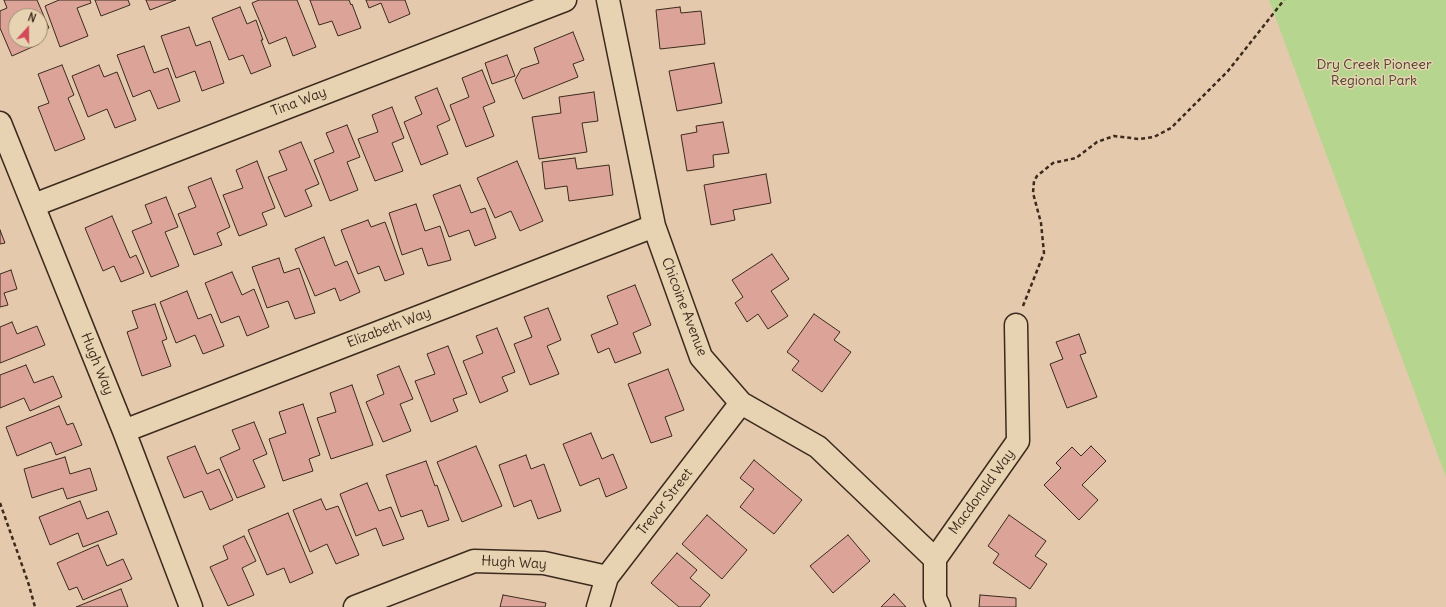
<!DOCTYPE html>
<html>
<head>
<meta charset="utf-8">
<style>
	body { margin:0 }
	#map { position:relative; width:1446px; height:607px; overflow:hidden; background:#e5c9ac; font-family:Delius,sans-serif }
	canvas { display:block }
	.north { position:absolute; left:8px; top:8px; width:40px; height:40px; box-sizing:border-box; background:#e7d3b1; border:1px solid #a28f76; border-radius:50%; rotate:21deg; font-size:11px; font-weight:700; line-height:16px; text-align:center; color:#3b2a1e }
	.north::after { content:''; display:block; margin:auto; width:14px; height:18px; background:#d1495b; clip-path:polygon(50% 0,100% 100%,50% 72%,0 100%) }
</style>
</head>
<body>
<div id="map">
<canvas width="1446" height="607"></canvas>
<div class="north">N</div>
</div>
<script>
const g = document.querySelector('canvas').getContext('2d');
g.lineJoin = 'round';
function paint(path, color) {
  g.fillStyle = color;
  g.fill(path, 'evenodd');
}
function poly(rows) {
  const path = new Path2D();
  for (const r of rows) {
    path.moveTo(r[0], r[1]);
    for (let i = 2; i < r.length; i += 2) path.lineTo(r[i], r[i + 1]);
  }
  return path;
}
function stroke(path, color, width, dash) {
  g.strokeStyle = color;
  g.lineWidth = width;
  g.lineCap = dash ? 'butt' : 'round';
  g.setLineDash(dash || []);
  g.stroke(path);
}
function label(font, color, halo, rows, align = 'center') {
  g.font = font + ' Delius,sans-serif';
  g.lineWidth = 3;
  g.setLineDash([]);
  g.textBaseline = 'middle';
  g.strokeStyle = halo;
  g.fillStyle = color;
  for (const [text, x, y, turn = 0] of rows) {
    g.save();
    g.translate(x, y);
    g.rotate((+turn || 0) * Math.PI / 180);
    g.textAlign = isNaN(turn) ? turn : align;
    if (halo) g.strokeText(text, 0, 0);
    g.fillText(text, 0, 0);
    g.restore();
  }
}
const green = poly([
	[1269,0,1446,0,1446,477]
]);
const building = poly([
	[4,0,37,0,49,28,40,32,40,16,16,16,16,40,38,40,39,44,12,56,0,28,0,11,7,8,4,0],
	[59,0,90,0,91,3,77,8,88,36,60,47,45,6,59,0],
	[95,0,128,0,130,5,101,16,95,0],
	[146,0,176,0,150,10,146,0],
	[259,0,297,0,316,47,293,56,286,37,269,44,252,3,259,0],
	[310,0,349,0,351,5,352,4,361,28,338,36,332,21,319,25,310,0],
	[366,0,405,0,410,14,389,23,381,3,369,8,366,0],
	[240,7,247,24,256,20,263,40,261,40,271,66,251,74,243,55,229,60,212,18,240,7],
	[680,7,681,13,701,11,705,44,660,49,656,10,680,7],
	[189,27,196,46,210,41,224,83,202,91,195,71,176,78,161,36,189,27],
	[573,32,584,60,573,64,578,77,523,99,515,80,521,69,539,63,534,48,573,32],
	[144,46,154,73,168,68,180,101,158,109,150,90,133,97,117,55,144,46],
	[507,55,515,76,492,84,485,63,507,55],
	[714,63,722,103,677,111,669,71,714,63],
	[62,65,74,95,68,98,85,139,55,151,38,107,49,103,38,74,62,65],
	[99,65,104,77,117,72,136,120,115,128,107,109,88,117,72,76,99,65],
	[482,70,495,102,483,107,494,136,466,147,450,105,469,97,462,78,482,70],
	[437,88,450,120,437,126,448,154,421,165,404,122,422,114,415,97,437,88],
	[594,92,598,121,582,123,587,152,539,159,532,117,561,113,559,97,594,92],
	[392,107,404,138,392,143,403,171,375,181,358,139,378,132,372,115,392,107],
	[723,122,729,153,713,155,714,167,687,171,681,135,697,132,696,126,723,122],
	[347,125,360,157,347,162,358,190,330,201,314,160,334,152,326,133,347,125],
	[301,142,319,184,305,190,312,206,285,217,268,177,287,170,279,151,301,142],
	[575,158,577,169,609,165,613,195,569,201,567,186,545,189,542,162,575,158],
	[257,161,275,208,262,213,267,225,239,236,223,195,243,188,236,170,257,161],
	[517,161,543,221,520,231,511,211,495,218,477,178,517,161],
	[766,174,771,203,733,210,735,220,711,225,704,185,766,174],
	[211,178,230,227,217,233,222,245,194,255,178,214,196,207,188,187,211,178],
	[460,185,471,213,485,208,496,238,475,246,469,230,449,237,433,195,460,185],
	[166,197,178,227,165,232,179,266,151,277,132,231,152,223,145,205,166,197],
	[416,204,425,231,440,226,451,260,428,266,422,248,402,255,389,213,416,204],
	[112,216,130,258,136,255,144,273,121,282,114,266,103,271,85,228,112,216],
	[368,220,371,227,385,222,404,274,385,281,379,266,358,274,341,230,368,220],
	[0,230,5,243,0,244,0,230],
	[324,237,335,266,347,261,360,292,340,301,335,288,315,296,295,249,324,237],
	[772,254,789,279,771,291,788,316,768,329,758,314,747,322,735,303,743,297,732,280,772,254],
	[279,258,284,273,299,268,315,313,295,319,288,301,267,308,252,267,279,258],
	[11,270,17,289,4,293,8,305,0,307,0,274,11,270],
	[232,272,242,295,254,289,269,327,247,336,239,316,221,323,205,283,232,272],
	[635,285,651,325,633,333,641,353,615,363,609,348,598,353,591,335,618,324,607,296,635,285],
	[187,291,198,319,211,314,224,346,203,354,195,335,176,343,160,302,187,291],
	[155,304,167,339,162,341,171,366,142,376,127,332,138,328,132,311,155,304],
	[548,308,561,340,547,346,559,374,530,385,514,344,532,337,524,317,548,308],
	[814,314,840,332,834,340,851,352,822,392,792,370,799,361,787,352,814,314],
	[12,322,17,334,37,326,45,345,0,363,0,327,12,322],
	[497,328,515,372,502,377,508,391,480,403,463,361,483,353,476,336,497,328],
	[1079,334,1086,353,1080,355,1097,397,1067,408,1050,364,1063,359,1056,342,1079,334],
	[448,346,467,394,453,399,458,411,431,422,415,381,435,374,427,354,448,346],
	[26,365,34,383,53,376,62,397,30,411,24,398,0,408,0,375,26,365],
	[399,366,413,399,400,404,411,431,383,442,366,402,384,394,377,375,399,366],
	[668,369,684,410,665,417,672,436,651,443,628,384,668,369],
	[352,385,373,445,331,459,317,418,336,412,330,393,352,385],
	[303,404,320,455,309,459,313,471,283,481,269,439,286,433,279,412,303,404],
	[59,406,67,425,73,423,82,445,56,455,51,442,17,456,6,427,59,406],
	[254,422,267,454,253,460,265,487,237,498,220,458,240,449,232,430,254,422],
	[591,433,602,459,613,454,627,488,606,497,599,478,580,486,563,444,591,433],
	[195,446,207,474,219,469,233,500,210,510,202,491,184,498,167,457,195,446],
	[476,446,502,506,462,522,437,462,476,446],
	[1091,446,1106,461,1082,485,1098,500,1079,520,1044,485,1061,468,1056,463,1072,447,1081,456,1091,446],
	[526,455,531,469,544,464,561,511,538,519,531,500,514,507,499,465,526,455],
	[65,457,70,474,90,468,97,490,67,499,63,488,32,498,24,469,65,457],
	[754,460,802,500,774,534,740,507,754,489,740,478,754,460],
	[426,461,435,486,437,485,449,520,428,527,422,510,401,517,386,475,426,461],
	[367,483,379,511,391,507,404,539,383,546,376,528,356,536,340,494,367,483],
	[321,499,326,510,338,506,359,555,336,564,327,544,310,552,293,510,321,499],
	[80,501,87,519,108,511,117,534,83,547,78,533,50,545,39,517,80,501],
	[288,513,313,573,290,583,284,568,267,575,248,530,288,513],
	[707,515,747,550,722,579,682,544,707,515],
	[1009,515,1046,541,1035,556,1047,564,1030,589,993,563,999,554,988,546,1009,515],
	[848,535,870,561,833,593,810,566,848,535],
	[244,536,256,561,242,568,254,595,228,606,210,567,228,559,223,546,244,536],
	[98,545,107,566,123,559,132,579,83,600,77,587,69,590,57,563,98,545],
	[677,553,697,570,690,578,710,595,700,607,679,607,651,583,677,553],
	[121,589,128,607,76,607,121,589],
	[894,594,906,607,881,607,894,594],
	[503,595,546,603,545,607,500,607,503,595],
	[980,595,1016,598,1016,607,979,607,980,595]
]);
const path = poly([
	[1023,306,1044,253,1041,223,1033,193,1034,181,1037,176,1053,163,1076,158,1097,142,1114,136,1139,139,1154,137,1171,128,1228,71,1284,0],
	[0,503,28,582,35,607]
]);
const minor = poly([
	[608,0,654,226,701,357,741,403,818,447,935,559,935,598,939,607],
	[0,123,124,431,191,607],
	[34,205,565,0],
	[124,431,654,226],
	[935,559,1018,441,1016,325],
	[355,607,474,561,544,563,607,577],
	[598,607,607,577,741,403]
]);
const parkNames = [
	["Dry Creek Pioneer",1374,65],
	["Regional Park",1374,81]
];
const streetNames = [
	["Tina Way",299,102,-21],
	["Chicoine Avenue",684,307,69],
	["Elizabeth Way",389,328,-21],
	["Hugh Way",97,364,68],
	["Macdonald Way",982,492,-54],
	["Trevor Street",665,502,-52],
	["Hugh Way",514,563,3]
];
paint(green, '#b6d58f');
paint(building, '#dca398');
stroke(building, '#3b2a1e', 1);
stroke(minor, '#3b2a1e', 25);
stroke(path, '#3b2a1e', 2.5, [4, 3]);
stroke(minor, '#e7d3b1', 22);
label('14px', '#4d442f', '#e7d3b1', parkNames);
label('14px', '#3b2a1e', '#e7d3b1', streetNames);
</script>
</body>
</html>
